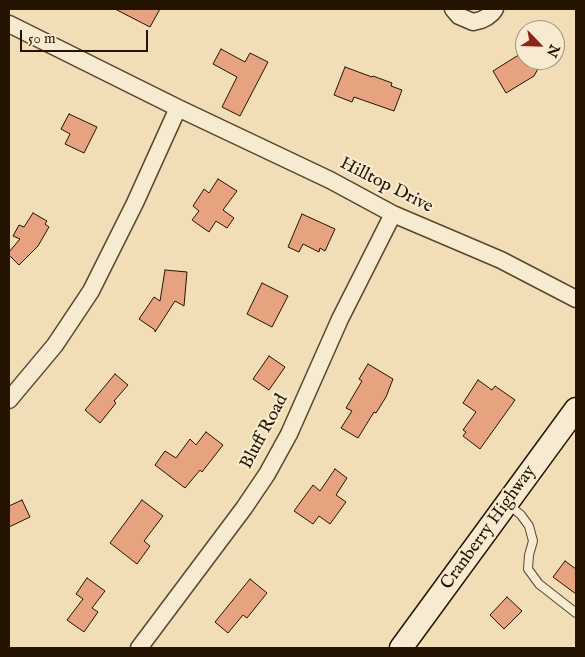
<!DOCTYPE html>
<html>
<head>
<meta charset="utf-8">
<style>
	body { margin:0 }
	#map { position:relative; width:585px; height:657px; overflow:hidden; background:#f1deb7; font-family:"IM FELL English",serif }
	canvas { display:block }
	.frame { position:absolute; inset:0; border:10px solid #241401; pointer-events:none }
	.north { position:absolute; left:515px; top:20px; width:50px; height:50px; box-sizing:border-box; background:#f6ead0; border:1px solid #a2947d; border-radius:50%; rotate:114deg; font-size:14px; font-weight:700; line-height:20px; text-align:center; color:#241401 }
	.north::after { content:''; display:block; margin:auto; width:18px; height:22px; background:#8f2418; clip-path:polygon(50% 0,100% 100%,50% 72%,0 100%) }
	.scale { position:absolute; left:20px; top:30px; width:128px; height:22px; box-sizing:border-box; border:2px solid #241401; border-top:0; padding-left:6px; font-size:15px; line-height:18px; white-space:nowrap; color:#241401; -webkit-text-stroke:4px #f6ead0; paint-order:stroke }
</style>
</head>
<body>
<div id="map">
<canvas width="585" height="657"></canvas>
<div class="frame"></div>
<div class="north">N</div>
<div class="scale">50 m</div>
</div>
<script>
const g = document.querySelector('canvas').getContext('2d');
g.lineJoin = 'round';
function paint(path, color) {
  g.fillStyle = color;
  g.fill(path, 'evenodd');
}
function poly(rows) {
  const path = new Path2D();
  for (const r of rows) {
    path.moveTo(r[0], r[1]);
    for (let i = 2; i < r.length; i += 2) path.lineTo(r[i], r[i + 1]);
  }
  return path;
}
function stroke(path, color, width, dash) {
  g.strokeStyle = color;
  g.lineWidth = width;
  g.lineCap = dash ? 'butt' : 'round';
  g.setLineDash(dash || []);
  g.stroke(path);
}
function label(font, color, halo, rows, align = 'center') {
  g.font = font + ' "IM FELL English",serif';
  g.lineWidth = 4.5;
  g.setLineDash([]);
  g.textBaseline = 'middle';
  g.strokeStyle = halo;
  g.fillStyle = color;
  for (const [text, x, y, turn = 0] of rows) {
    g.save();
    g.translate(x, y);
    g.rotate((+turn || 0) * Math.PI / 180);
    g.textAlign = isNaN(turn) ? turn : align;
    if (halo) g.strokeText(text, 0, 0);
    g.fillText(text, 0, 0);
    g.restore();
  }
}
const building = poly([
	[115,9,160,9,150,27,115,9],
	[221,49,245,62,250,53,268,62,240,116,222,107,237,77,213,64,221,49],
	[525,51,525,60,543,60,534,76,506,93,493,71,525,51],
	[345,67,372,77,373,76,392,83,391,86,402,90,394,111,354,97,352,102,334,95,345,67],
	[69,114,97,127,84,153,65,144,70,134,61,129,69,114],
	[218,179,237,191,223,210,234,218,227,228,216,221,209,232,192,220,199,211,193,206,204,189,209,193,218,179],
	[33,213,47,221,45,224,49,227,38,246,19,265,9,255,9,252,20,239,13,236,19,225,24,227,33,213],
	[302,214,335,229,325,251,320,248,319,252,303,244,299,252,288,247,302,214],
	[165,270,187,272,184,306,175,301,155,332,155,330,139,319,154,297,160,301,165,270],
	[262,283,288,296,272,327,247,314,262,283],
	[269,356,285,367,269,390,253,379,269,356],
	[368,364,393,379,386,397,376,413,374,412,358,438,341,428,352,411,346,408,362,381,359,379,368,364],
	[115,374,128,385,114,401,116,403,100,423,85,410,115,374],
	[478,380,492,390,495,386,515,400,480,449,463,436,466,432,463,430,476,412,463,403,478,380],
	[206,432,223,445,202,472,200,470,185,488,155,465,165,451,176,458,190,439,196,445,206,432],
	[335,469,347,478,336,495,346,502,330,524,319,516,313,524,294,511,313,485,320,491,335,469],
	[22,500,30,517,9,527,9,506,22,500],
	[142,500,163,516,144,541,150,546,137,564,110,543,142,500],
	[565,561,576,569,576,594,553,577,565,561],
	[87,578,105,591,92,608,98,612,84,632,67,620,83,599,76,594,87,578],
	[250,579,267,593,247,618,243,615,228,633,215,622,250,579],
	[507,597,522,611,504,629,490,615,507,597]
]);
const service = poly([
	[508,504,521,515,529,526,533,541,529,555,528,569,539,584,576,613]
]);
const minor = poly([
	[453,9,459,16,473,22,481,20,487,17,492,13,495,9],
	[9,24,178,108,330,180,393,214,501,260,576,299],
	[9,400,55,345,91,291,135,203,178,108],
	[139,648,244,508,267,474,289,434,340,319,393,214]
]);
const secondary = poly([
	[401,648,576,409]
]);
const streetNames = [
	["Hilltop Drive",386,186,27],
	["Bluff Road",265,432,-62],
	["Cranberry Highway",489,528,-54]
];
paint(building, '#e7a380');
stroke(building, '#241401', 1);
stroke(service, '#57462e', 10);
stroke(minor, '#57462e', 19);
stroke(secondary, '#241401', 25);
stroke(service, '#f6ead0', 8);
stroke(minor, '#f6ead0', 16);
stroke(secondary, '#f6ead0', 22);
label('18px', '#241401', '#f6ead0', streetNames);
</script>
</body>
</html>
